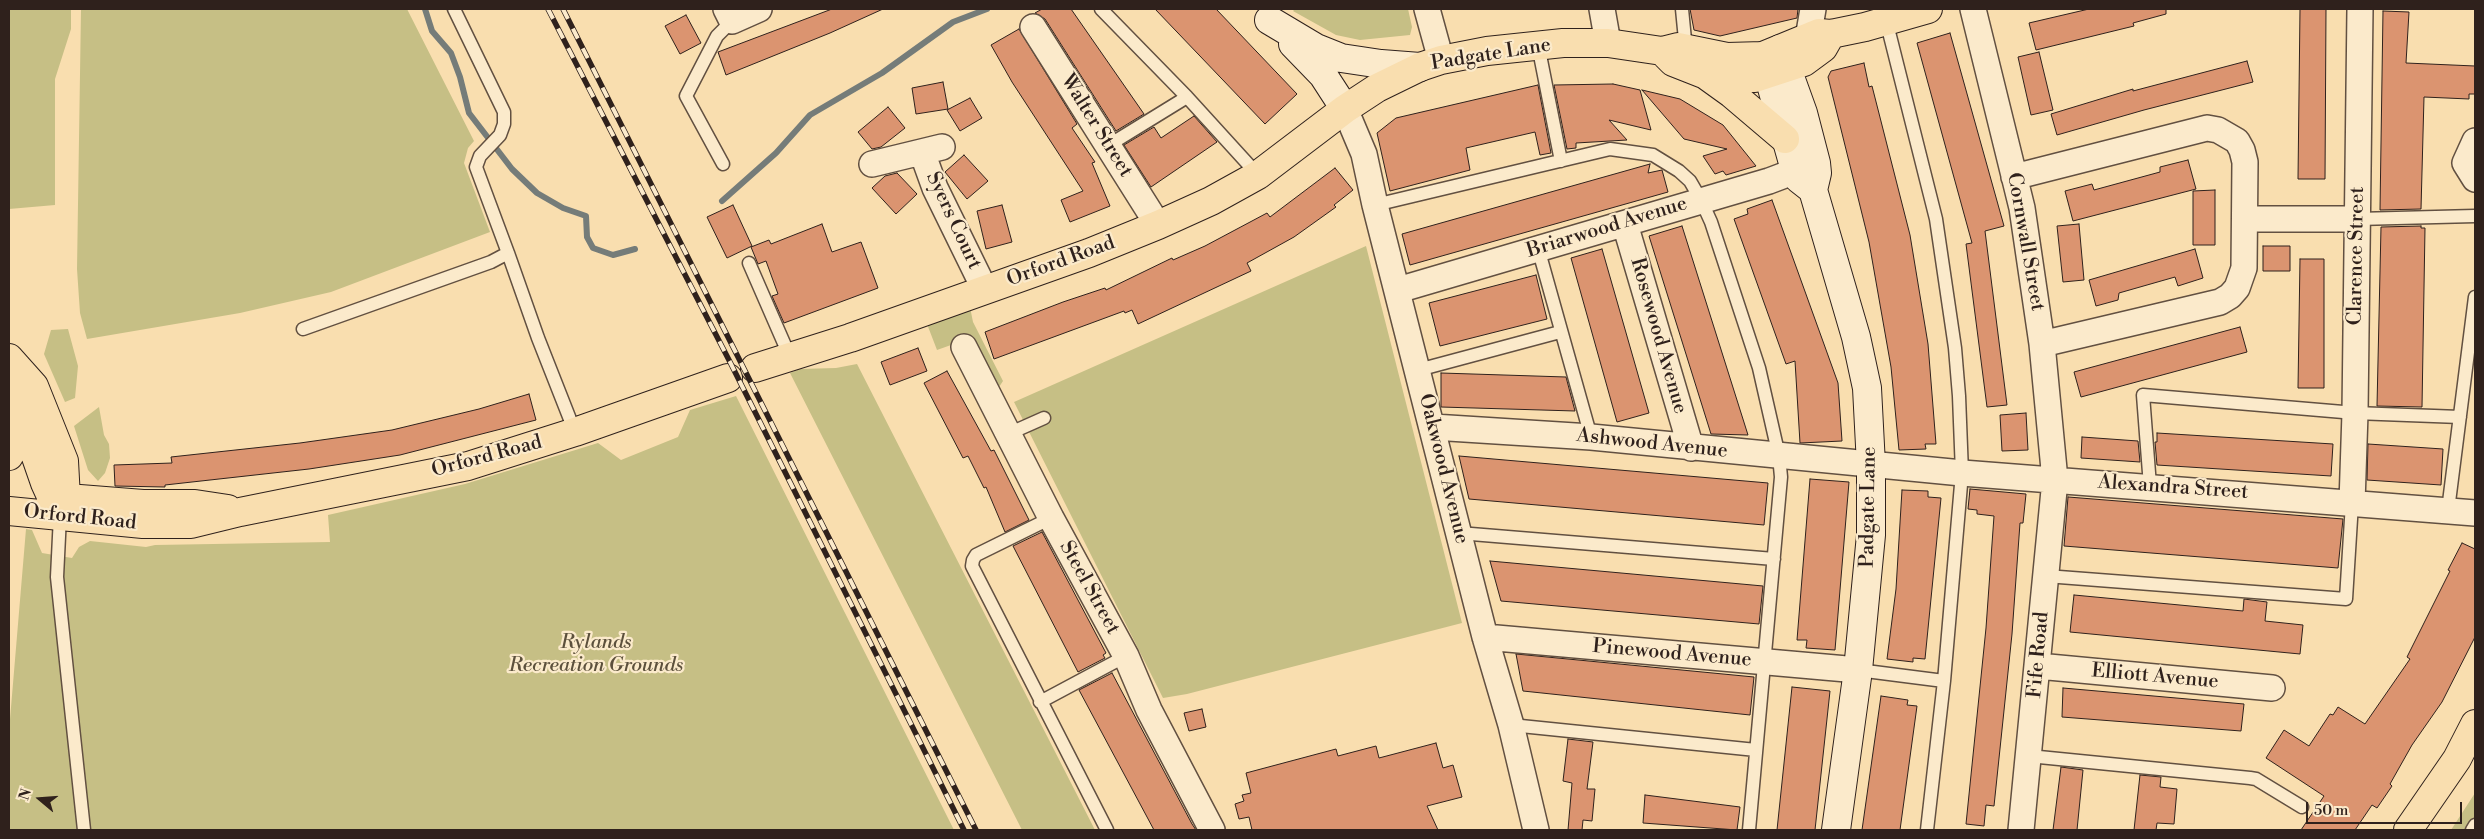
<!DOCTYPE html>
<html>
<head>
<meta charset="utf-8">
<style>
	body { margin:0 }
	#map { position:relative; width:2484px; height:839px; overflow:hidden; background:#f9deaf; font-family:"Libre Bodoni",serif }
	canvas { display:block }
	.frame { position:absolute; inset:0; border:10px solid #2f211c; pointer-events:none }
	.north { position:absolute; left:15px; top:774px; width:50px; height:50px; -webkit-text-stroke:4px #fbeacb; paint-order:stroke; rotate:288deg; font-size:14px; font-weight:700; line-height:20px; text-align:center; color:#2f211c }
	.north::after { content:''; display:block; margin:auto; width:18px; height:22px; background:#2f211c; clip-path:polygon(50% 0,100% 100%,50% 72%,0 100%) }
	.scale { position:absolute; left:2306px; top:802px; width:156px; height:22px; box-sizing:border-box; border:2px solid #2f211c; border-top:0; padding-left:6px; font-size:15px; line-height:18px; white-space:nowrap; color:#2f211c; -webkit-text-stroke:4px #fbeacb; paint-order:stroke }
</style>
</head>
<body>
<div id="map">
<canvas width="2484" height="839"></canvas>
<div class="frame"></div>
<div class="north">N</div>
<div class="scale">50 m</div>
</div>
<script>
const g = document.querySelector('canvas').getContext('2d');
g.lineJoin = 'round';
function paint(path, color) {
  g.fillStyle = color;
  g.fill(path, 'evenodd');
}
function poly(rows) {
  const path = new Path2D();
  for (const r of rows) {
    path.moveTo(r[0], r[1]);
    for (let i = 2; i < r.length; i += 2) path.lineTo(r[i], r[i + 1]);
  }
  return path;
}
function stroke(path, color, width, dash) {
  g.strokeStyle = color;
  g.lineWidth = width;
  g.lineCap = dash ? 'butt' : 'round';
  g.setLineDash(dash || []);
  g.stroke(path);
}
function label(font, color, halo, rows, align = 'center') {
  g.font = font + ' "Libre Bodoni",serif';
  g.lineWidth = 4.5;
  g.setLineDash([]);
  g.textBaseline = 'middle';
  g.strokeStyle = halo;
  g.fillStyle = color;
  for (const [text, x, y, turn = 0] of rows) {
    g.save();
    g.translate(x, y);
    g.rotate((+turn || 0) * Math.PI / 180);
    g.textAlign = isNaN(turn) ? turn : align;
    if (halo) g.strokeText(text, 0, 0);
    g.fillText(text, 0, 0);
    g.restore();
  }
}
const green = poly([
	[9,9,71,9,71,29,55,79,55,205,9,209],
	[81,9,407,9,474,141,468,148,464,163,490,232,331,292,240,313,87,339,80,313,77,269],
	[1295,9,1408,9,1412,27,1410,35,1360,40,1336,35,1293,11],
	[1366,246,1462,623,1187,694,1163,698,1014,402],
	[970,307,973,322,1003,381,995,393,965,340,937,350,927,324],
	[68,329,78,366,75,398,65,402,44,354,51,330],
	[857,364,1095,830,1022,830,790,373,800,369,836,368],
	[736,396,954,830,9,830,9,731,26,529,32,530,42,553,72,558,79,547,90,541,146,547,155,545,330,542,328,515,465,484,598,443,621,460,678,437,690,410],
	[99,407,104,435,109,444,110,458,105,473,98,481,88,470,74,426],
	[2475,793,2475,830,2451,830]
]);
const stream = poly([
	[425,9,432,31,451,53,460,77,469,113,512,169,537,193,563,208,586,216,587,237,593,248,613,255,635,249],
	[722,201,776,153,810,115,882,73,953,22,987,9]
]);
const building = poly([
	[832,9,883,9,830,33,726,75,718,52,832,9],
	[1042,9,1071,9,1144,114,1116,131,1045,19,1035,13,1042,9],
	[1155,9,1216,9,1297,94,1265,124,1155,9],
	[1690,9,1798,9,1797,18,1720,36,1694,30,1690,9],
	[2089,9,2166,9,2166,14,2133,23,2134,26,2036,50,2029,23,2089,9],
	[2300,9,2326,9,2325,179,2298,179,2300,9],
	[2383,11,2409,12,2406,63,2475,66,2475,94,2469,94,2469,99,2424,97,2421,209,2380,210,2383,11],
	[686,15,701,43,680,54,665,26,686,15],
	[1019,29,1077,124,1072,128,1095,162,1092,163,1110,206,1070,222,1061,200,1083,191,1012,82,991,45,1019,29],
	[1950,33,2004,226,1985,231,2007,405,1987,407,1966,244,1972,243,1917,43,1950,33],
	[2039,52,2053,110,2031,115,2018,57,2039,52],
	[2247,61,2253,82,2144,110,2057,135,2051,114,2133,89,2133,91,2247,61],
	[1864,63,1869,87,1872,86,1910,235,1928,344,1936,444,1925,444,1926,449,1899,450,1891,367,1869,242,1828,77,1831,71,1864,63],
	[943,82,948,109,916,114,912,88,943,82],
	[1613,84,1640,90,1651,130,1609,120,1627,140,1576,143,1576,148,1567,149,1554,85,1613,84],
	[1538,85,1551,153,1540,155,1535,132,1466,148,1470,170,1390,191,1377,133,1396,118,1538,85],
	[1642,90,1680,99,1723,125,1756,166,1726,175,1723,171,1715,174,1703,156,1727,149,1684,139,1642,90],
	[970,98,982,118,960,131,947,110,970,98],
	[888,107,905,128,881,147,872,149,858,132,888,107],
	[1194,116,1217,142,1151,187,1124,145,1154,127,1161,138,1194,116],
	[964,155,988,181,967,199,945,172,964,155],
	[2188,160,2196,189,2073,221,2065,191,2092,184,2094,190,2160,172,2160,167,2188,160],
	[1650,164,1648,173,1662,170,1668,192,1410,265,1402,234,1650,164],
	[1335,168,1353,190,1334,205,1336,207,1294,237,1247,263,1251,271,1138,324,1132,310,1125,313,1124,311,994,359,985,332,1063,302,1105,288,1106,290,1172,258,1173,260,1205,246,1267,213,1270,217,1335,168],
	[897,173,917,194,896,214,872,188,885,176,897,173],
	[2215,190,2215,245,2193,245,2193,191,2215,190],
	[1772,200,1838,383,1842,441,1800,443,1795,361,1786,364,1734,219,1748,214,1747,209,1772,200],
	[733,205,752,246,727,258,707,217,733,205],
	[1002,205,1012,242,986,249,977,211,1002,205],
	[822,224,832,252,861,242,878,288,784,323,772,296,778,294,766,261,758,264,751,247,769,240,771,244,822,224],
	[2079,224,2084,280,2063,282,2057,226,2079,224],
	[1682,226,1748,435,1711,434,1649,236,1682,226],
	[2421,226,2421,228,2425,228,2422,407,2377,406,2381,227,2421,226],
	[2263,246,2290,246,2290,271,2263,271,2263,246],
	[1602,249,1649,413,1617,422,1571,258,1602,249],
	[2195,249,2203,278,2178,286,2175,277,2119,293,2118,300,2096,306,2089,280,2195,249],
	[2300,259,2324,259,2324,388,2298,388,2300,259],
	[1536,275,1547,319,1440,346,1429,303,1536,275],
	[2240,327,2247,352,2081,397,2074,372,2240,327],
	[918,348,927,371,890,385,881,362,918,348],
	[947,371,991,451,994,450,1029,520,1005,532,986,487,984,488,968,456,963,458,924,383,947,371],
	[1441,373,1566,377,1575,411,1441,407,1441,373],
	[529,394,536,420,400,455,309,469,165,485,165,487,115,486,114,465,172,463,171,457,300,443,392,430,479,409,529,394],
	[2026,413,2028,450,2002,451,2000,415,2026,413],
	[2157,433,2333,444,2331,476,2157,465,2155,442,2157,442,2157,433],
	[2082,437,2138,441,2140,462,2081,458,2082,437],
	[2368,444,2443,449,2441,485,2367,480,2368,444],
	[1459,456,1768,483,1764,525,1469,499,1459,456],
	[1810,479,1849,482,1835,650,1806,648,1807,640,1797,640,1810,479],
	[1970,489,2026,494,2023,523,2020,523,2012,634,1994,806,1986,805,1984,826,1966,824,1986,628,1994,516,1977,514,1977,510,1968,509,1970,489],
	[1902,490,1928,491,1928,497,1941,498,1925,659,1913,658,1913,662,1887,659,1896,589,1902,490],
	[2068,497,2343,519,2338,568,2064,546,2068,497],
	[1042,532,1106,653,1103,655,1105,658,1078,672,1013,546,1042,532],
	[2462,543,2475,549,2475,637,2442,702,2412,745,2390,784,2392,786,2377,808,2372,805,2355,830,2301,830,2324,796,2266,758,2284,730,2309,746,2330,714,2333,715,2338,707,2365,724,2410,659,2407,657,2450,571,2448,570,2462,543],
	[1490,561,1763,586,1759,624,1501,601,1490,561],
	[2074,595,2243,611,2244,599,2267,602,2265,621,2303,625,2300,654,2070,632,2074,595],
	[1516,654,1754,677,1750,715,1523,691,1516,654],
	[1112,673,1192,824,1196,830,1154,830,1079,690,1112,673],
	[1792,687,1830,691,1815,830,1777,830,1792,687],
	[2063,688,2244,704,2241,731,2062,717,2063,688],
	[1881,696,1908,700,1907,705,1917,706,1900,830,1862,830,1881,696],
	[1202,709,1206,727,1189,731,1184,713,1202,709],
	[1568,739,1593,742,1587,789,1595,789,1592,821,1583,820,1582,830,1568,830,1572,783,1563,781,1568,739],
	[1436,743,1443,768,1453,765,1462,797,1427,806,1438,830,1252,830,1249,817,1239,819,1235,804,1244,801,1242,795,1251,793,1246,773,1336,749,1338,756,1376,746,1379,758,1436,743],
	[2061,767,2083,770,2077,830,2053,830,2061,767],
	[2140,775,2161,777,2160,787,2177,789,2174,824,2157,823,2156,830,2134,830,2140,775],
	[1645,795,1740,807,1737,830,1643,823,1645,795]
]);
const lane = poly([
	[454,9,504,112,504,124,500,135,480,156,476,167,508,253],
	[1101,9,1187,97,1109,145],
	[1682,9,1686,50],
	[1886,20,1936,219,1955,348,1959,396,1962,473,1944,681,1927,830],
	[1538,45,1561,161],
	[1187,97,1258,175],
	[723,164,686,96,717,36,732,21],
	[1375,205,1610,149,1653,155,1679,171,1690,181,1701,200,1711,222,1759,368,1779,456,1781,477,1749,830],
	[2357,219,2475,216],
	[1538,248,1591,437],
	[749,263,790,357],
	[303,329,491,262,508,253,538,338,575,432],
	[1418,370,1560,332],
	[1008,434,1044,418],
	[2150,486,2143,395,2355,413,2460,417],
	[2448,510,2475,297],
	[60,516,57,577,84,830],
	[1051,518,976,555,973,560,972,566,1107,830],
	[1459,533,1774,559],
	[2046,576,2346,599,2352,503],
	[1858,670,1944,681],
	[1040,702,1126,656],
	[1511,725,1756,750],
	[2029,756,2250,778,2256,779,2302,807],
	[2472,830,2475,825]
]);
const street = poly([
	[726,9,732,21,759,9],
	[1427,9,1441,60],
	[1602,9,1608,43],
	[1973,9,2022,208,2042,344,2055,480,2021,830],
	[1033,27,1158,225],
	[1805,56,1813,9],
	[1345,109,1364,154,1375,205,1485,637,1511,725,1536,830],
	[2475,141,2465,163,2475,179],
	[922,152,935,188,985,290],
	[872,164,942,147],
	[2014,177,2207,128,2218,130,2237,141,2242,150,2245,162,2244,268,2237,288,2230,296,2220,302,2042,344],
	[2246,219,2357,219],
	[1625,224,1691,448],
	[1398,290,1769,181,1814,164],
	[964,347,1051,518,1126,656,1149,710,1212,830],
	[1433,427,1591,437,1962,473,2475,513],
	[2352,503,2355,413,2360,9],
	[1485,637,1858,670],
	[2038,666,2272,688]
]);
const secondary = poly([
	[1269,20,1316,48,1341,58,1381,64,1420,67],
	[1293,44,1323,75,1345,109],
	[1780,49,1803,113,1816,163,1817,173,1813,190,1856,337,1867,388,1871,465,1871,535,1858,670,1836,830],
	[1763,56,1795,170,1799,179,1813,190]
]);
const primary = poly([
	[1662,51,1673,62,1706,75,1755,78,1804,62,1823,48,1831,34],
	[1707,76,1732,94,1785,139],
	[9,358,34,386,64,461,66,498,60,514],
	[9,362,20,411,45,483,60,516],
	[755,368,850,338,1089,253,1158,225,1211,201,1258,175,1345,109,1377,88,1420,67,1441,60,1487,51,1563,43,1608,43,1662,51,1678,47,1727,57,1763,56,1819,33,1831,34,1865,27,1928,9],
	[9,456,18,439,20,415],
	[67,498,143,504,195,504,228,509],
	[9,511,143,524,191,524,240,512,468,466,575,432,728,378],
	[2408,830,2457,759,2475,724]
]);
const rail = poly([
	[548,9,730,362,964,830],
	[563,9,976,830]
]);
const streetNames = [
	["Padgate Lane",1491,55,-9],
	["Walter Street",1096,126,58],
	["Syers Court",953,221,65],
	["Briarwood Avenue",1607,228,-17],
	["Cornwall Street",2025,242,80],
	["Clarence Street",2357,256,-89],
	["Orford Road",1061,262,-20],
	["Rosewood Avenue",1658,336,74],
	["Ashwood Avenue",1652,444,6],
	["Orford Road",487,457,-15],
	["Oakwood Avenue",1443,469,76],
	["Alexandra Street",2173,488,4],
	["Padgate Lane",1869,507,-89],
	["Orford Road",80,518,6],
	["Steel Street",1089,588,61],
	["Pinewood Avenue",1672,654,5],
	["Fife Road",2039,655,-85],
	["Elliott Avenue",2155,677,5]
];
const parkNames = [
	["Rylands",596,643],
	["Recreation Grounds",596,666]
];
paint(green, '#c6bf85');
stroke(stream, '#757c79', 6);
paint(building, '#db9470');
stroke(building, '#2f211c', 1);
stroke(lane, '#625041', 15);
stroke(street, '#625041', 28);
stroke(secondary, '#2f211c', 30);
stroke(primary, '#2f211c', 30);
stroke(lane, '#fbeacb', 12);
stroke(street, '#fbeacb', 25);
stroke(secondary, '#fbeacb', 28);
stroke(primary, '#f9deaf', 28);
stroke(rail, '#2f211c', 5.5);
stroke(rail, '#fbeacb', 4, [11]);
label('20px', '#2f211c', '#fbeacb', streetNames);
label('italic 20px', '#5c503c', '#fbeacb', parkNames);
</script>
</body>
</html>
